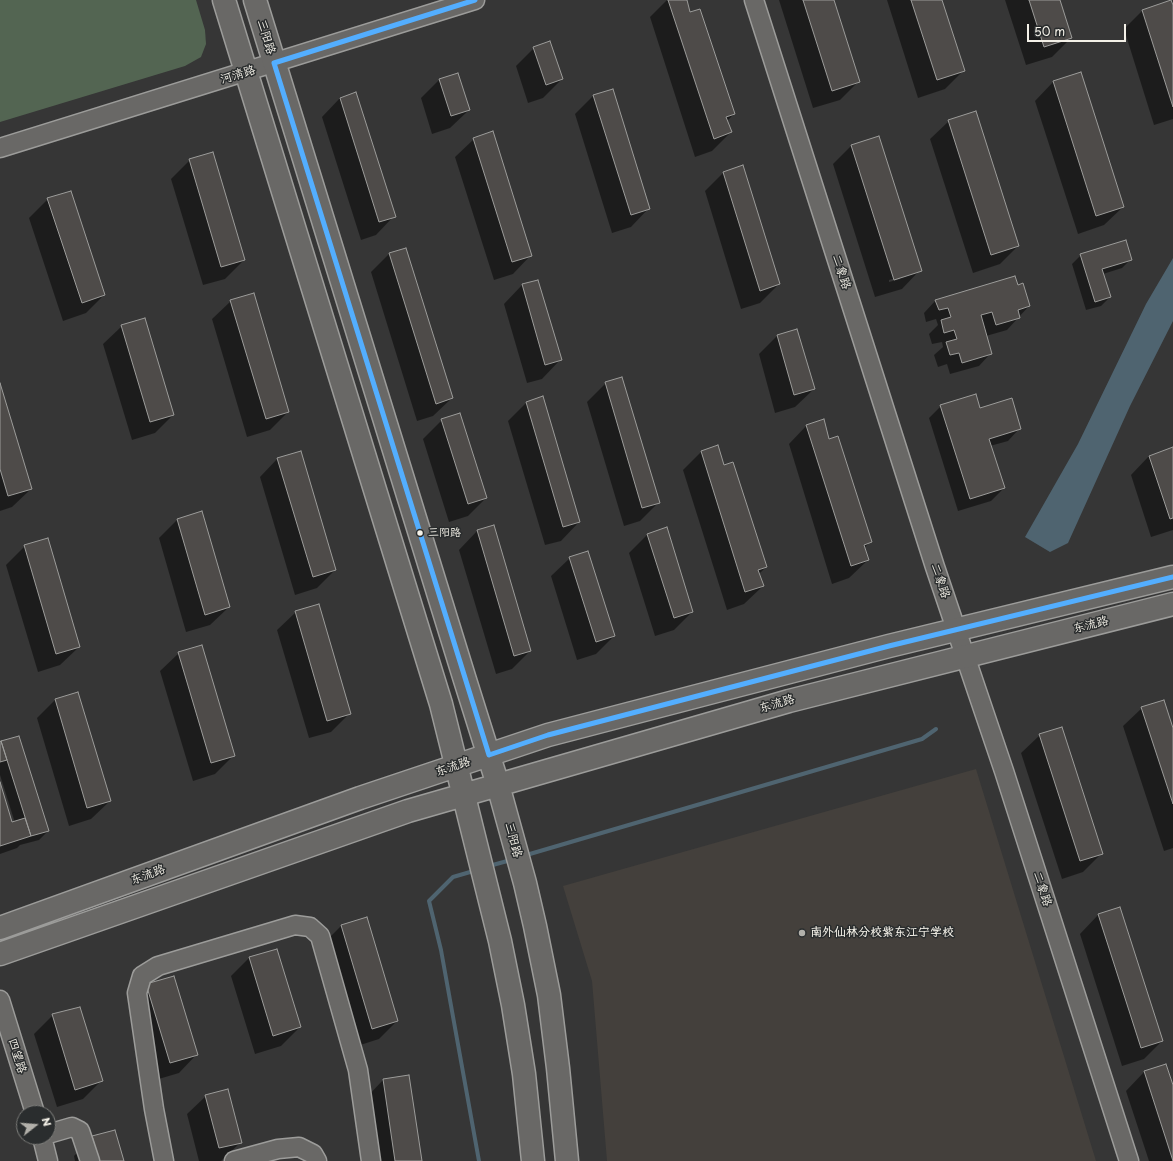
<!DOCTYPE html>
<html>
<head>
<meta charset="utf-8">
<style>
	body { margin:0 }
	#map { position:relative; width:1173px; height:1161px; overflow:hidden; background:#363636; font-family:"Playpen Sans",sans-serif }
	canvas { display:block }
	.north { position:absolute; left:16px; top:1105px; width:40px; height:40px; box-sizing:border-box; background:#2a2d2e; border:1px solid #7b7b78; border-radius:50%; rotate:73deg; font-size:11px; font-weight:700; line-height:16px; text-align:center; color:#f4f1e8 }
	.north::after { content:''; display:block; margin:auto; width:14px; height:18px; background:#b2b0aa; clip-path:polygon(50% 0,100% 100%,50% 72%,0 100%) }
	.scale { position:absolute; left:1027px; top:24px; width:99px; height:18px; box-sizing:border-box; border:2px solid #f4f1e8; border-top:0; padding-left:5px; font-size:12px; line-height:14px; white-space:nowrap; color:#f4f1e8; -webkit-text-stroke:3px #2a2d2e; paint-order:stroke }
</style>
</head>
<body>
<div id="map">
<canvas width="1173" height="1161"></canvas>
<div class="north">N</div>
<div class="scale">50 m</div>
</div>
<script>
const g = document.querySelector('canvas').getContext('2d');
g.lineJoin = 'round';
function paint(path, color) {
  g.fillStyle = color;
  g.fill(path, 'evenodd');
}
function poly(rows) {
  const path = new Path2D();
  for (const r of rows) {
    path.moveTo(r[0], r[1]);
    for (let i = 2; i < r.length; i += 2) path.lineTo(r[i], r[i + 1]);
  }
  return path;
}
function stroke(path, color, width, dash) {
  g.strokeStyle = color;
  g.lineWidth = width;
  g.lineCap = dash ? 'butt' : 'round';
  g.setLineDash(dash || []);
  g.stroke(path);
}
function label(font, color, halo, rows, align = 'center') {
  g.font = font + ' "Playpen Sans","LXGW WenKai TC",sans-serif';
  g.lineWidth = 3;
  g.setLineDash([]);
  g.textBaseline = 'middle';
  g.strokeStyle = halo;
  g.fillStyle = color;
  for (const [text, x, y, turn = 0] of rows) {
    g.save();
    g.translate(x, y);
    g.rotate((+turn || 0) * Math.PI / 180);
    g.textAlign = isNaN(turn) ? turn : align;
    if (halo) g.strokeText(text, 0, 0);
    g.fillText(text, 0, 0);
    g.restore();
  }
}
const built = poly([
	[976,769,1096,1161,607,1161,592,981,563,886]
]);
const green = poly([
	[0,0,196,0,205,30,206,44,201,57,185,66,0,122]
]);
const water = poly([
	[1173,258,1173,321,1130,406,1068,543,1050,552,1025,537,1078,444,1146,304]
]);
const shadow = poly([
	[667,0,686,0,689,13,734,114,727,121,731,132,712,151,695,157,650,17],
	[779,0,833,0,859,81,840,100,813,108],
	[887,0,941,0,963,71,945,89,918,98],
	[1005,0,1058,0,1071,38,1052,57,1026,65],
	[1173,9,1173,119,1154,125,1124,29,1143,10],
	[534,48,562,79,543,98,528,103,516,66],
	[439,80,469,110,450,128,432,134,421,98],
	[1053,82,1123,207,1104,225,1078,234,1035,101],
	[355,94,394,216,376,235,361,240,322,117,340,98],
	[593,96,649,208,631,227,612,233,575,114],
	[949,121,1018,246,1000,264,973,273,930,139],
	[474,139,531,255,513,274,494,280,455,157],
	[851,146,920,270,902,289,875,297,833,164],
	[900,277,900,279,889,282,889,280],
	[190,160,244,260,225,279,203,285,171,179],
	[742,167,779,284,760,303,741,309,705,191,723,173],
	[48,199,104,295,86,313,63,321,29,218],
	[405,249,452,398,433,416,417,421,371,272,389,254],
	[1081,255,1131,259,1122,268,1103,274,1110,297,1101,306,1086,310,1072,264],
	[537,281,560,360,542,379,527,383,504,304,522,285],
	[1017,286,1029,306,1007,330,986,336,991,353,979,366,950,374,947,364,938,367,934,355,943,347,942,342,932,344,929,334,938,325,936,319,926,322,924,313,936,300],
	[231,301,288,412,270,430,247,437,212,319],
	[122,326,173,415,155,433,132,440,103,344],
	[797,330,814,389,795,407,775,413,759,354,777,336],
	[606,383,658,503,640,521,624,526,587,402],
	[0,386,31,489,12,507,0,511],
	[527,402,579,522,561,541,545,545,508,421],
	[941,406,979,409,1020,428,1008,441,990,446,1004,488,991,501,958,511,929,418],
	[442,420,486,498,468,516,449,522,423,439],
	[807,425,828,440,871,541,864,548,868,560,849,578,832,584,789,444],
	[1173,448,1173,530,1151,537,1131,475,1149,456],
	[702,451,723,466,766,567,759,574,763,586,744,604,727,610,683,470],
	[278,458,335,570,317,588,295,595,260,477],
	[177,520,229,607,210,625,186,632,159,538],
	[477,531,530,651,512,669,496,674,459,550],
	[648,534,692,612,674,630,655,636,629,553],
	[25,546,79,647,60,665,38,672,6,565],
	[570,558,614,636,596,654,577,660,551,576],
	[296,612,350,713,331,732,309,738,277,630],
	[179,653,234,755,215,774,193,781,160,671],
	[55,700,110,801,91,819,69,826,37,718],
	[1142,708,1173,731,1173,848,1164,851,1123,726],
	[1040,735,1102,853,1083,872,1062,879,1021,753],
	[0,743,48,831,39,840,20,845,17,848,0,854,0,785,12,824,15,823,0,775],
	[1120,908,1162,1041,1144,1059,1122,1066,1080,934,1098,915],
	[341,926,397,1021,379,1039,354,1047,323,944],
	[249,958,300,1027,281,1046,255,1054,231,976],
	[147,985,197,1054,179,1073,152,1081,128,1004],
	[53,1015,101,1081,83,1099,57,1107,34,1034],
	[1166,1065,1173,1088,1173,1161,1149,1161,1126,1091,1144,1072],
	[408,1076,421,1161,374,1161,365,1099,383,1080],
	[206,1096,241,1142,221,1161,199,1161,187,1114],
	[114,1131,123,1161,75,1161,74,1156,92,1137]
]);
const stream = poly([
	[523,856,922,739,936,729],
	[489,866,511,860],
	[477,870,453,877,429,901,441,950,479,1161]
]);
const building = poly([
	[668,0,687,0,690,12,700,9,735,114,726,117,732,132,714,139,668,0],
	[803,0,834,0,860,82,832,91,803,0],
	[911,0,942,0,965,71,937,80,911,0],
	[1029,0,1060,0,1072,38,1044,47,1029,0],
	[1171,0,1173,5,1173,107,1142,10,1171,0],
	[550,41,563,79,546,85,533,47,550,41],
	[1081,72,1124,207,1096,216,1053,81,1081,72],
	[458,73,470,110,451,116,439,79,458,73],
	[613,89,650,209,631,215,593,95,613,89],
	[356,92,396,217,379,222,340,98,356,92],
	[976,111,1019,246,991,255,948,120,976,111],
	[493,131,532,256,512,262,473,138,493,131],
	[879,136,922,271,894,280,851,145,879,136],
	[213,152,245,260,221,267,189,159,213,152],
	[743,165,780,284,760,291,723,172,743,165],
	[71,191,105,295,82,303,47,198,71,191],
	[1126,240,1132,260,1102,269,1111,297,1095,302,1080,254,1126,240],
	[406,248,453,398,436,404,389,253,406,248],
	[1015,276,1018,285,1023,283,1030,306,1018,310,1020,318,996,325,992,312,981,315,992,354,962,363,959,353,950,355,946,342,957,339,954,330,944,333,941,320,951,317,948,308,939,310,935,300,1015,276],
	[538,280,562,360,545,365,522,284,538,280],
	[254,293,289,412,266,419,230,300,254,293],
	[145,318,174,415,150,422,121,325,145,318],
	[797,329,815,389,794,395,777,335,797,329],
	[622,377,660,503,642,508,605,382,622,377],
	[0,383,32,489,8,496,0,469,0,383],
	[976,394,980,408,1012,398,1021,429,989,439,1005,488,970,499,940,405,976,394],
	[543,396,580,522,563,527,526,402,543,396],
	[460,413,487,498,468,504,441,419,460,413],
	[824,419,829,439,838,436,872,542,864,545,869,560,851,566,806,425,824,419],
	[718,445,724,465,733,462,767,567,758,570,764,586,745,592,701,451,718,445],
	[1173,447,1173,518,1170,519,1149,456,1173,447],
	[301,451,336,570,313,577,277,458,301,451],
	[202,511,230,607,205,615,177,519,202,511],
	[494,525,531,651,514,656,477,530,494,525],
	[667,527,693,612,674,618,647,534,667,527],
	[48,538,80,647,56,654,24,545,48,538],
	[588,551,615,636,596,642,569,557,588,551],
	[319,604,351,714,327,721,295,611,319,604],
	[202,645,235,756,211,763,178,652,202,645],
	[78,692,111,801,87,808,55,699,78,692],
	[1164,700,1173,728,1173,804,1141,707,1164,700],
	[1062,727,1103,854,1080,861,1039,734,1062,727],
	[19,736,49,831,31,836,1,741,19,736],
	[1,741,7,760,0,762,0,742,1,741],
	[0,782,12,822,25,818,31,836,0,846,0,782],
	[1120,907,1163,1041,1141,1048,1098,914,1120,907],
	[367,917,398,1021,372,1029,341,925,367,917],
	[277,949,301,1027,273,1036,249,957,277,949],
	[174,976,198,1055,170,1063,146,984,174,976],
	[80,1007,103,1081,75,1090,52,1014,80,1007],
	[1166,1064,1173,1085,1173,1161,1144,1071,1166,1064],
	[409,1075,422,1161,395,1161,383,1079,409,1075],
	[228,1089,242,1143,219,1148,205,1095,228,1089],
	[115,1130,124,1161,99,1161,92,1136,115,1130]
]);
const minor = poly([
	[754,0,935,567,1004,771,1129,1161],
	[0,148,475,0],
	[0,1000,35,1113],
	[48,1134,72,1127,80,1131,90,1161],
	[42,1137,48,1161],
	[164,1161,154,1109,137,993,142,976,158,966,295,925,310,927,320,936,358,1070,371,1161],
	[234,1161,278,1149,299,1147,313,1154,317,1161]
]);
const major = poly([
	[224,0,441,704,500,941,513,1005,524,1074,533,1161],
	[255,0,465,680,498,785,525,883,535,926,549,995,558,1068,567,1161],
	[0,928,360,798,548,735,889,646,1173,577],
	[0,954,408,811,789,701,1173,604]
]);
const bus1 = poly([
	[475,0,274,63,489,755,548,735,889,646,1173,577]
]);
const markers = [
	[420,533,3.5,"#f4f1e8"],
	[802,933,4,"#b2b0aa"]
];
const busNames = [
	["三阳路",428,533]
];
const streetNames = [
	["三阳路",266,37,73],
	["河清路",238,75,-17],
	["二象路",841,272,72],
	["二象路",940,581,71],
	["东流路",1091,625,-14],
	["东流路",777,704,-16],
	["东流路",453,767,-19],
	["三阳路",513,840,75],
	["东流路",148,875,-20],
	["二象路",1042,889,72],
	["四望路",17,1056,73]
];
const poiNames = [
	["南外仙林分校紫东江宁学校",810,933]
];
paint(built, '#44403c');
paint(green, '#536552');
paint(water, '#4f6470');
paint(shadow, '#0007');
stroke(stream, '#4f6470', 4);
paint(building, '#4e4b49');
stroke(building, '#9c9c9a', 1);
stroke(minor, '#9c9c9a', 21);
stroke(major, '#9c9c9a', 25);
stroke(minor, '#696866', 18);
stroke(major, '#696866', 22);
stroke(bus1, '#53aeff', 5);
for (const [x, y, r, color] of markers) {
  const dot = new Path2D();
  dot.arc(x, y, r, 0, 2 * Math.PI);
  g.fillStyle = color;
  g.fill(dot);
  stroke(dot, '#2a2d2e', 1.5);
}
label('11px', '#f4f1e8', '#2a2d2e', busNames, 'left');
label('12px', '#f4f1e8', '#2a2d2e', streetNames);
label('bold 12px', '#f4f1e8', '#2a2d2e', poiNames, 'left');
</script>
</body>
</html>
